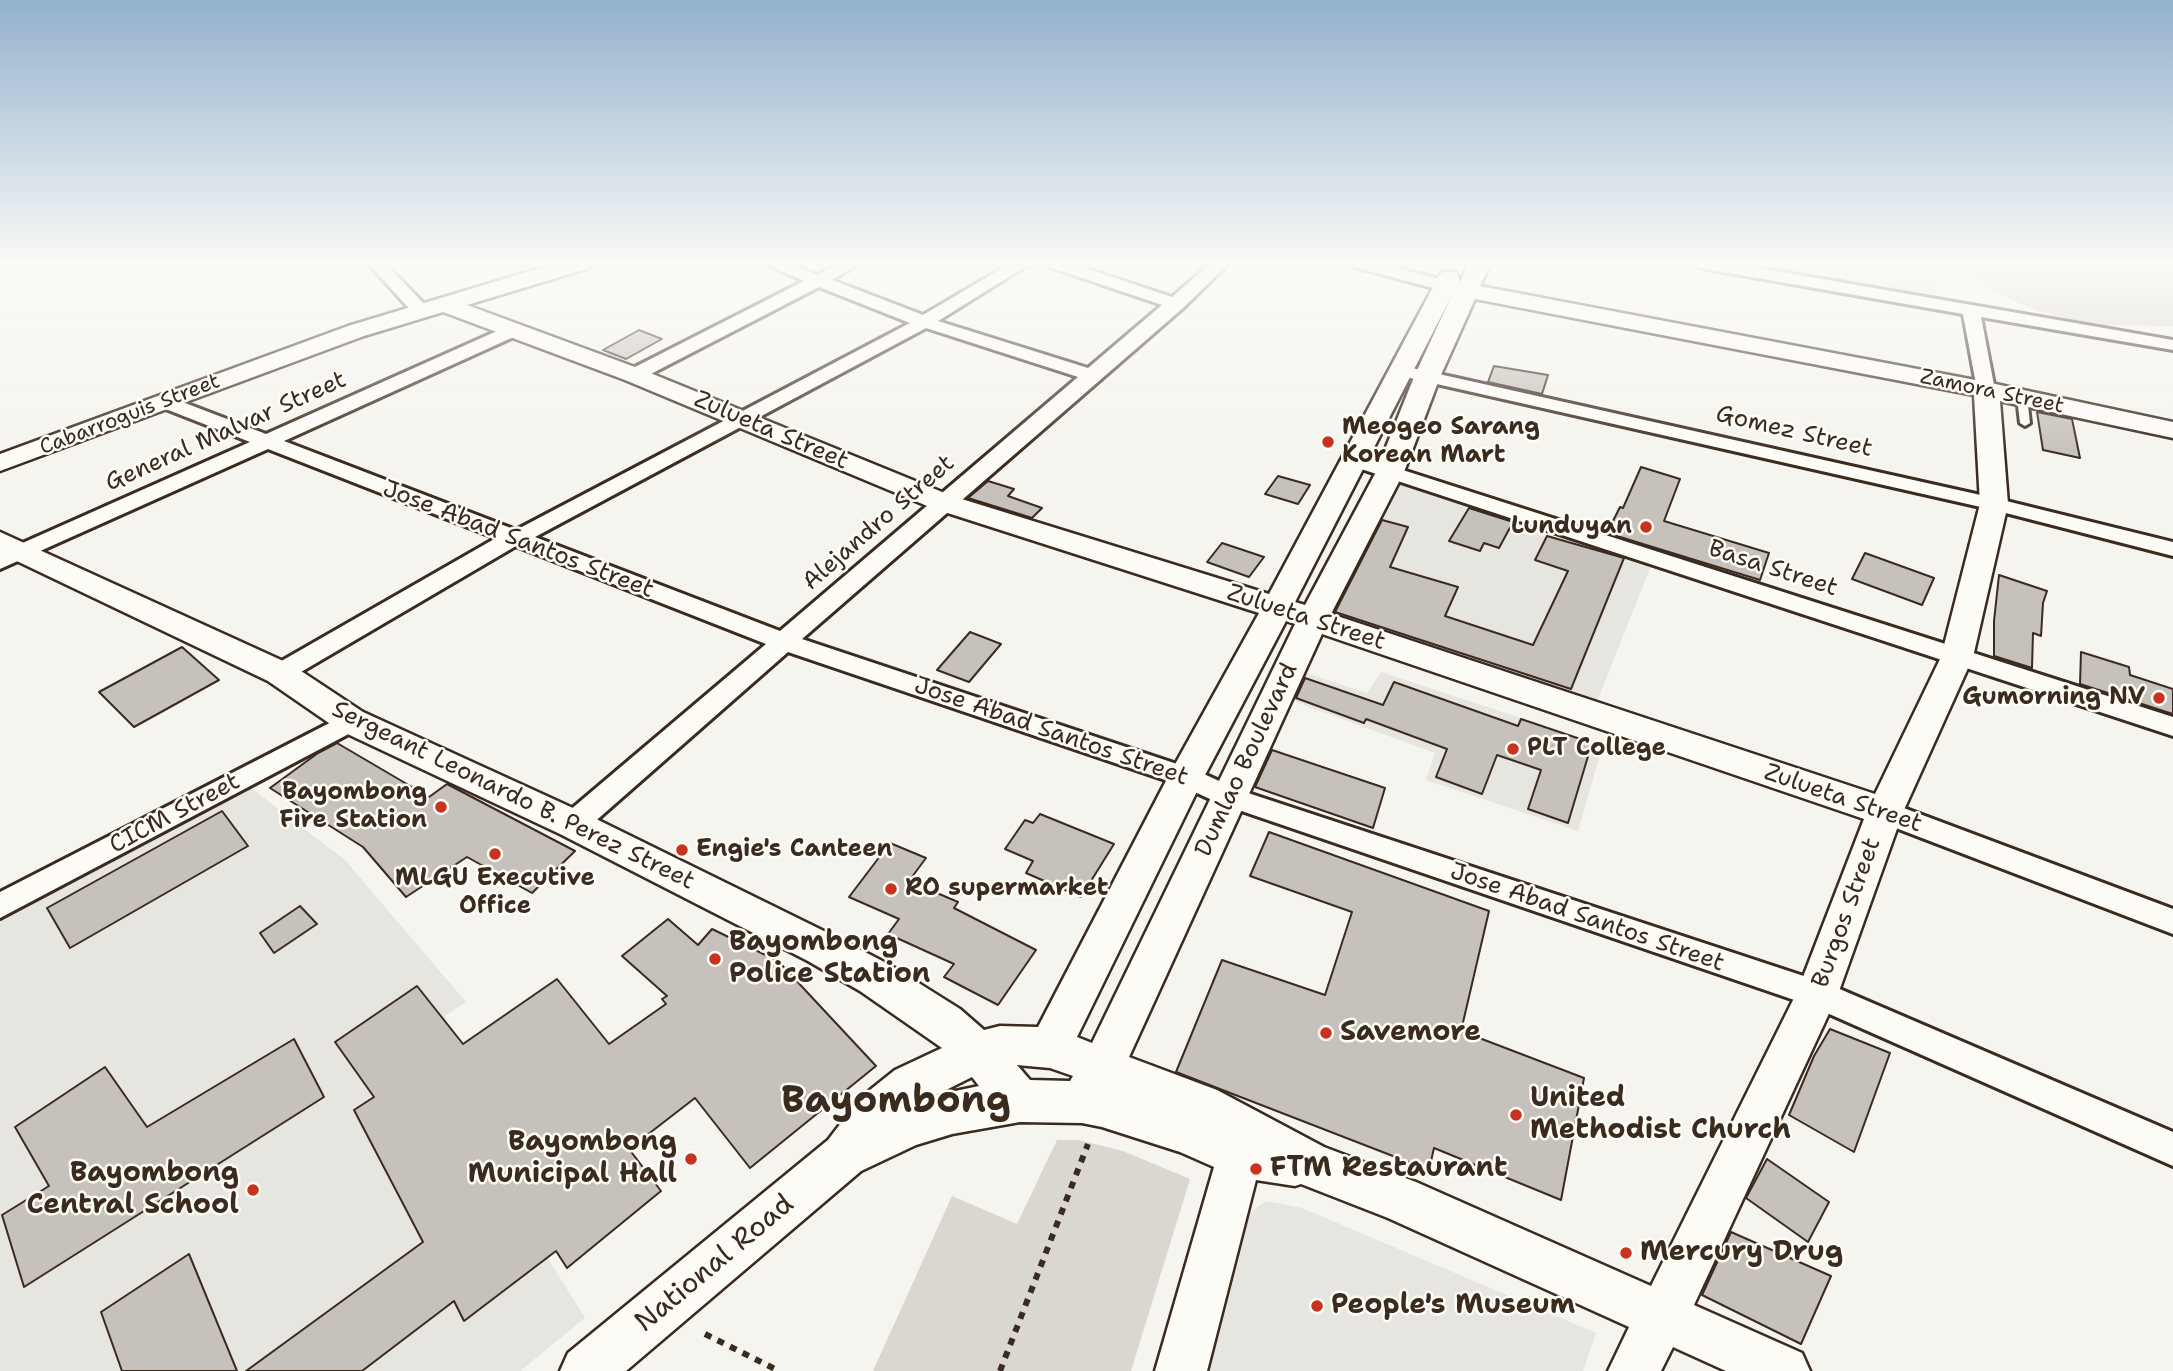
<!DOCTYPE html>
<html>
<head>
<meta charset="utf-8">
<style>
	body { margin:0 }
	canvas { display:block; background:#f5f4ee }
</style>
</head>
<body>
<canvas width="2173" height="1371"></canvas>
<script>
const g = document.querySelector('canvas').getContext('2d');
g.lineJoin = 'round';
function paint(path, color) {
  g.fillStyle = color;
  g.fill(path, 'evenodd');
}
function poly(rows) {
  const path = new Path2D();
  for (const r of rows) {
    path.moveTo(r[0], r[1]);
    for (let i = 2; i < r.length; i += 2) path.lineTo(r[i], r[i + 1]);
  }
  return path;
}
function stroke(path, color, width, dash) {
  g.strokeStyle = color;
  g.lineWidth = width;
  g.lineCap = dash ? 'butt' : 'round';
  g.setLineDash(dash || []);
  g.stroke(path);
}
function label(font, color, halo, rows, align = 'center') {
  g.font = font + ' "Shantell Sans",sans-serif';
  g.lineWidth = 5;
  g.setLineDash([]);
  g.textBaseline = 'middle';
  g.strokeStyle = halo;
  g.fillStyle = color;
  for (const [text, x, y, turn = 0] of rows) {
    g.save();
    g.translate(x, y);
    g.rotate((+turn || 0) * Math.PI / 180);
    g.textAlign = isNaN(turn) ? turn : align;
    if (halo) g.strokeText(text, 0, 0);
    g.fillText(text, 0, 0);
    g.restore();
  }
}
const built = poly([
	[1724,263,1934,263,1938,298,1814,278],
	[1401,481,1651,566,1594,709,1328,618],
	[1301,671,1367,693,1381,672,1603,745,1578,831,1426,780,1435,753,1290,700],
	[243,782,345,860,466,1002,445,1016,449,1034,426,1062,585,1318,520,1371,0,1371,0,913],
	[1266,1201,1302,1208,1596,1333,1583,1371,1186,1371,1247,1215]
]);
const green = poly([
	[1958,263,2173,263,2173,326,2096,325,2038,311,1991,291],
	[1057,1140,1078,1140,1123,1151,1190,1179,1131,1371,873,1371,952,1196,1017,1224]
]);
const building = poly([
	[639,330,662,339,626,359,603,350,639,330],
	[1494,366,1548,375,1542,394,1488,382,1494,366],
	[2037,412,2072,419,2080,458,2043,450,2037,412],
	[1641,467,1680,479,1664,521,1769,553,1760,580,1607,533,1620,507,1623,508,1641,467],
	[1278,476,1310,485,1298,504,1265,494,1278,476],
	[988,481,1014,489,1008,496,1042,508,1032,518,968,498,988,481],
	[1469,508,1513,522,1499,548,1484,543,1480,551,1449,541,1469,508],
	[1382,520,1408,527,1390,567,1458,587,1445,616,1533,645,1568,571,1535,560,1547,536,1624,558,1571,689,1335,612,1382,520],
	[1222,543,1264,557,1249,577,1207,562,1222,543],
	[1865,553,1934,578,1922,605,1852,579,1865,553],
	[1999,575,2047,591,2043,603,2041,636,2033,633,2032,668,1994,656,1994,621,1999,575],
	[970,632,1001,644,969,682,937,670,970,632],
	[182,647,219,680,134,727,99,692,182,647],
	[2081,652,2129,667,2130,675,2173,689,2173,714,2080,684,2081,652],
	[1305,678,1383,705,1394,682,1518,726,1521,719,1592,743,1568,823,1528,809,1541,770,1497,755,1482,794,1436,777,1447,749,1366,719,1364,723,1296,698,1305,678],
	[337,743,429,797,447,784,575,851,532,893,467,857,406,897,363,847,270,788,318,753,337,743],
	[1272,750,1385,788,1373,828,1255,787,1272,750],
	[222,811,248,846,70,948,47,908,222,811],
	[1040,814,1114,844,1081,897,1026,873,1033,861,1005,849,1025,820,1033,823,1040,814],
	[1269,832,1489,911,1461,1031,1584,1078,1561,1200,1434,1148,1429,1170,1176,1072,1222,960,1325,995,1352,912,1250,876,1269,832],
	[890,843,926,858,909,881,958,902,954,908,1036,950,998,1005,944,977,954,964,888,934,899,919,849,897,890,843],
	[300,906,317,924,274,953,260,933,300,906],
	[668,919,698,945,712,929,778,961,876,1066,750,1168,695,1098,629,1149,661,1191,567,1268,556,1251,464,1321,454,1301,362,1371,246,1371,423,1242,354,1110,374,1097,335,1042,417,986,463,1044,557,979,609,1044,666,1004,662,999,667,996,622,956,668,919],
	[1830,1029,1890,1053,1854,1152,1789,1115,1814,1056,1830,1029],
	[294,1039,324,1097,24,1287,2,1215,49,1186,15,1127,105,1067,147,1127,294,1039],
	[1767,1159,1829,1202,1808,1242,1746,1198,1767,1159],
	[1731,1232,1831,1276,1801,1344,1702,1295,1731,1232],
	[189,1254,237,1371,122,1371,101,1312,189,1254]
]);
const path = poly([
	[705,1334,779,1371],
	[1000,1371,1088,1144]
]);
const lane = poly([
	[2022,394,2027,397,2030,423,2025,426,2020,423,2017,397,2022,394]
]);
const street = poly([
	[368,263,385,263,427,307,430,311,427,315,415,315,368,263],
	[764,263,787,263,817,275,840,263,861,263,832,280,923,315,1011,263,1031,263,938,321,1088,368,1162,305,1047,266,1045,263,1070,263,1172,297,1211,263,1229,263,1183,308,802,639,1195,770,1239,790,1828,984,2173,1132,2173,1166,1809,1005,1221,804,1177,784,788,652,583,832,573,835,563,832,559,824,563,816,766,644,516,546,289,679,280,682,271,679,268,673,271,667,496,538,268,449,0,569,0,553,250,442,158,406,156,402,158,398,172,398,266,434,506,327,518,327,521,331,518,335,284,441,516,530,910,323,819,287,641,379,627,379,625,375,627,371,804,281,764,263],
	[926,328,1078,377,780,631,535,537,926,328],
	[1349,263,1377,263,1451,282,1453,286,1445,291,1351,266,1349,263],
	[1693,263,1730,263,2173,340,2173,350,1981,317,1995,390,1986,396,1977,390,1963,314,1701,268,1693,263],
	[1403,366,1994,498,2173,542,2173,556,1994,510,1397,375,1394,371,1397,367,1403,366],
	[1356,455,2173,717,2173,736,1349,465,1346,461,1349,457,1356,455],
	[351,712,360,714,364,721,360,728,0,918,0,892,351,712],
	[1885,801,2173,909,2173,934,1875,820,1872,812,1875,804,1885,801]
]);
const secondary = poly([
	[557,263,592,263,589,268,467,305,643,370,952,496,1269,594,1438,278,1441,273,1449,271,1457,273,1460,282,1469,263,1491,263,1480,286,1986,382,2173,422,2173,438,2000,401,2008,504,1973,657,1903,812,1838,994,1694,1305,1802,1353,1810,1371,1726,1371,1673,1347,1661,1371,1608,1371,1629,1327,1388,1218,1301,1184,1295,1186,1256,1180,1207,1371,1155,1371,1214,1167,1180,1152,1102,1127,1082,1123,1020,1122,952,1134,916,1145,861,1171,626,1371,560,1371,568,1353,828,1140,860,1098,895,1070,942,1048,860,991,808,961,560,834,339,730,268,681,0,553,0,532,292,665,363,712,586,814,836,937,890,965,960,1009,984,1030,1000,1026,1038,1027,1168,777,1259,613,932,508,625,380,443,312,364,336,0,471,0,454,348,326,557,263],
	[1452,295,1414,377,1376,472,1305,605,1295,602,1452,295],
	[1475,299,1974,395,1980,504,1941,657,1875,794,1331,614,1404,472,1440,377,1475,299],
	[1286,621,1295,624,1092,1043,1077,1037,1204,777,1286,621],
	[1322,634,1864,819,1798,990,1651,1286,1416,1182,1324,1147,1217,1090,1129,1057,1322,634],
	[1017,1065,1050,1068,1073,1076,1070,1081,1030,1080,1017,1065],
	[972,1077,979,1086,936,1095,972,1077]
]);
const markers = [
	[1328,442,7,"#c8321e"],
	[1646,527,7,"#c8321e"],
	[2159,698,7,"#c8321e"],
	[1513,749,7,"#c8321e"],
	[441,807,7,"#c8321e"],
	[682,850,7,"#c8321e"],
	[495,854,7,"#c8321e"],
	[891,889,7,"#c8321e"],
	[715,959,7,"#c8321e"],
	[1326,1033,7,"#c8321e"],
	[1516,1115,7,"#c8321e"],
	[691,1159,7,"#c8321e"],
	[1256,1169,7,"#c8321e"],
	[253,1190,7,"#c8321e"],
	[1626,1253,7,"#c8321e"],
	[1317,1306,7,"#c8321e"]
];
const farStreetnames = [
	["Zamora Street",1992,392,12],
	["Cabarroguis Street",130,415,-21]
];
const poiNames = [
	["Meogeo Sarang",1342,428],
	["Korean Mart",1342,456],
	["Lunduyan",1632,527,"right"],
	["Gumorning NV",2145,698,"right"],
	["PLT College",1527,749],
	["Bayombong",427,793,"right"],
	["Fire Station",427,821,"right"],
	["Engie's Canteen",696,850],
	["MLGU Executive",495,879,"center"],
	["Office",495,907,"center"],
	["RO supermarket",905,889]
];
const streetNames = [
	["Zulueta Street",771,431,23],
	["General Malvar Street",226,432,-24],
	["Gomez Street",1794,432,13],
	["Alejandro Street",879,523,-41],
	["Jose Abad Santos Street",518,540,21],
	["Basa Street",1773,569,18],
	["Zulueta Street",1306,618,18],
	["Jose Abad Santos Street",1051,732,19],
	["Dumlao Boulevard",1247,760,-65],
	["Sergeant Leonardo B. Perez Street",513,796,26],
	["Zulueta Street",1843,799,19],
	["CICM Street",175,814,-28],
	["Burgos Street",1847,913,-70],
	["Jose Abad Santos Street",1587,918,19]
];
const nearPoinames = [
	["Bayombong",729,943],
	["Police Station",729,975],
	["Savemore",1340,1033],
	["United",1530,1099],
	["Methodist Church",1530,1131],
	["Bayombong",677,1143,"right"],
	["Municipal Hall",677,1175,"right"],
	["FTM Restaurant",1270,1169],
	["Bayombong",239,1174,"right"],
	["Central School",239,1206,"right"],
	["Mercury Drug",1640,1253],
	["People's Museum",1331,1306]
];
const nearStreetnames = [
	["National Road",715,1264,-40]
];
const nearDistrictnames = [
	["Bayombong",896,1102]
];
paint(built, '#e7e5df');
paint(green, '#dad6d0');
paint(building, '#c7c1bb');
stroke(building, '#3b2a1e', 2);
stroke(lane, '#3b2a1e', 6);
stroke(street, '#3b2a1e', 6);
stroke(secondary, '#3b2a1e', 5);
stroke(path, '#3b2a1e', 6, [7, 7]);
paint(lane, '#fdfcf7');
paint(street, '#fdfcf7');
paint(secondary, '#fdfcf7');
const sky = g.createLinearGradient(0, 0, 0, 455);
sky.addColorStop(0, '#93b1cd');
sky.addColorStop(0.58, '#fafaf7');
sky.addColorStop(1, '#fafaf700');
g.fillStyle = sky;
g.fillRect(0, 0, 2173, 455);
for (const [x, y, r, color] of markers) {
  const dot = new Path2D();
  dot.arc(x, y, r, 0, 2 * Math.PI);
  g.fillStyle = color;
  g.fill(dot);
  stroke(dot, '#fdfcf7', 2.5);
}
label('21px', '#3b2a1e', '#fdfcf7', farStreetnames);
label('bold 24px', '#3b2a1e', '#fdfcf7', poiNames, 'left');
label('24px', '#3b2a1e', '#fdfcf7', streetNames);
label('bold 28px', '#3b2a1e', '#fdfcf7', nearPoinames, 'left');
label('28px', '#3b2a1e', '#fdfcf7', nearStreetnames);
label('bold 38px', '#3b2a1e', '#fdfcf7', nearDistrictnames);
</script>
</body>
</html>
